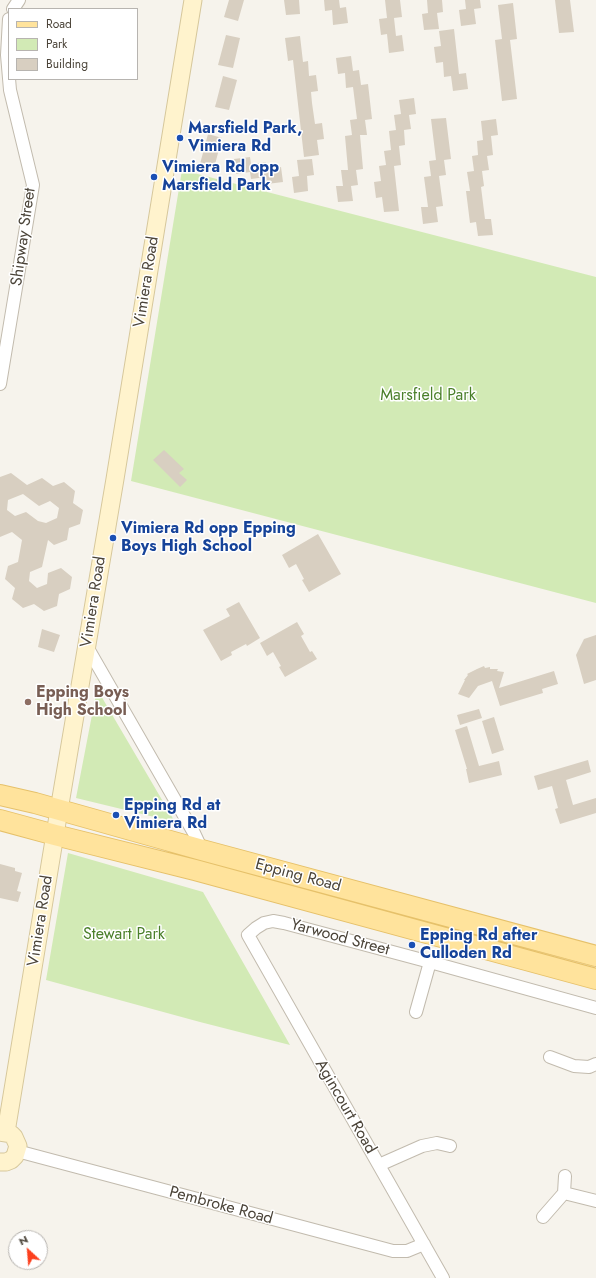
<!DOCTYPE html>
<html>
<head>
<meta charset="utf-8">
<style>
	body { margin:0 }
	#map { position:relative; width:596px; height:1278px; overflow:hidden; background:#f6f3ec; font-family:Jost,sans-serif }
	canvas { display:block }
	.legend { position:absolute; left:8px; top:8px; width:130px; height:72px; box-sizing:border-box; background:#fff; border:1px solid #b7b4b0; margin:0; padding:5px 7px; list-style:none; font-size:12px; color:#4b4439 }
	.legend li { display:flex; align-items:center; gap:8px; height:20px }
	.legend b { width:20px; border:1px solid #b7b4b0 }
	.north { position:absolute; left:8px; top:1230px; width:40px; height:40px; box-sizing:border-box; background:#fff; border:1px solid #b7b4b0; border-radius:50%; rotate:334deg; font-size:11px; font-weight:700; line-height:16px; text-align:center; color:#4b4439 }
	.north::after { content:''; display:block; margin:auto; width:14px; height:18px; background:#fc3f1d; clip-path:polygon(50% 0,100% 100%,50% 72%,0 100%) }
</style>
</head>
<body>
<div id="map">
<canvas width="596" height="1278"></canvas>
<ul class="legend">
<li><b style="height:5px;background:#ffe39c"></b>Road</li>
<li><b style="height:11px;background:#d2eab5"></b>Park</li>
<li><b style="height:11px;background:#d8cfc1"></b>Building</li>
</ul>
<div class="north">N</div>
</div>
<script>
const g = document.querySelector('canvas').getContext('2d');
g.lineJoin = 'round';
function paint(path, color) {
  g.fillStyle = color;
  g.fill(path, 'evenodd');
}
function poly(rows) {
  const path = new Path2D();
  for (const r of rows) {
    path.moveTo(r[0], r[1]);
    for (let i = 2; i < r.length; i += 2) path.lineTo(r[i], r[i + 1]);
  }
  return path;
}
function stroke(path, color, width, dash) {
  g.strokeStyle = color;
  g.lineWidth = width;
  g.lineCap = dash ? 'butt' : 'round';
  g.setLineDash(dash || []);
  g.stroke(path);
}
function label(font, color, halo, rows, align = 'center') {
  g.font = font + ' Jost,sans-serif';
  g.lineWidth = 3;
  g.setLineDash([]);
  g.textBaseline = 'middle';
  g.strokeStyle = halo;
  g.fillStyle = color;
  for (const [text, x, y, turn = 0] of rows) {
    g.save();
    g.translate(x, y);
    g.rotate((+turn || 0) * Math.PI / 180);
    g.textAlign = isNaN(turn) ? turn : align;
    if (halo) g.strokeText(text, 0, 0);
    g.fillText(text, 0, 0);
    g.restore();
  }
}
const green = poly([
	[182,170,596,277,596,603,131,481],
	[97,689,175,822,76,798],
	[68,853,203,892,290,1045,200,1022,46,980]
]);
const building = poly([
	[229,0,244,0,238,21,224,17],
	[284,0,299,0,300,14,286,15],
	[324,0,339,0,340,8,346,7,348,23,333,25,332,10,325,11],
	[385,0,400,0,402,17,394,18,396,36,402,35,404,51,389,53,387,34,381,35,379,19,387,18],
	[427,0,442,0,443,12,437,13,439,29,424,30,422,14,428,13],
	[465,0,480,0,481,8,474,9,476,24,461,26,459,10,466,9],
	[555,0,570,0,574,32,559,33],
	[513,3,517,39,510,40,517,99,502,101,495,40,502,39,498,5],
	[454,29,459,74,466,73,468,89,453,91,451,76,444,77,443,62,436,63,434,47,441,46,439,31],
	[226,35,240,38,233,68,218,65],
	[300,36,303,62,308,61,309,76,316,75,318,91,311,92,312,103,315,124,322,123,324,139,317,140,319,155,304,157,293,60,288,61,285,38],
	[351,56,353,71,359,70,361,85,368,84,372,119,365,120,367,135,360,135,363,169,356,170,358,185,351,186,353,201,338,202,336,186,343,186,341,170,348,170,345,136,352,135,350,120,357,119,353,87,346,88,345,73,338,74,336,58],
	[223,76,237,80,229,110,215,107],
	[414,98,416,114,409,115,411,129,404,130,405,145,399,146,401,165,394,166,399,211,384,212,382,197,376,198,374,182,381,181,379,166,386,165,384,151,391,150,389,131,396,130,394,115,401,114,399,100],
	[446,118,451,159,444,160,446,175,439,176,443,206,436,207,438,222,423,224,421,207,428,207,424,177,431,176,429,161,436,160,431,119],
	[496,119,498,135,491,136,493,155,487,156,489,170,482,171,484,186,481,187,485,219,491,219,493,235,478,236,476,222,470,223,466,191,470,191,467,172,474,171,472,156,478,155,477,141,483,140,481,121],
	[208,134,222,138,214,168,200,164],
	[250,157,251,164,266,162,267,169,281,167,283,182,267,184,266,177,251,179,250,172,236,174,234,159],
	[312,159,314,175,307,176,308,191,294,193,292,177,299,176,297,160],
	[164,450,184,469,179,473,187,480,180,487,153,460],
	[11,473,27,485,42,478,53,486,64,482,75,491,73,503,83,510,80,524,69,528,67,540,54,545,48,540,42,567,30,572,29,581,37,588,47,584,48,573,61,568,72,577,70,589,59,594,57,606,44,611,34,604,23,608,12,599,15,588,5,579,8,566,18,562,22,540,12,532,0,537,0,477],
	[23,494,39,506,50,501,59,508,57,518,46,523,38,521,26,512,15,516,7,510,8,500],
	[318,534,341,574,309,592,302,580,304,579,296,564,289,568,282,555],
	[239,602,260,638,247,646,246,644,231,652,232,655,221,661,203,630,230,616,226,609],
	[297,622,304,634,301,636,310,652,312,651,317,659,285,677,279,667,281,666,273,652,267,656,260,643],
	[42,629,60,635,54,652,38,647],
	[596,635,596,680,584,684,576,655,584,639],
	[484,666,485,668,490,667,490,669,498,669,497,671,504,672,499,688,554,671,558,684,542,689,543,693,500,706,492,681,478,686,469,698,458,694,465,680,464,680,468,675,467,674,477,669],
	[479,709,482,718,460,725,457,715],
	[494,717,504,750,492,754,482,721],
	[467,726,479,766,499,761,502,775,469,783,466,769,467,769,455,730],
	[588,760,591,772,566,780,573,805,596,798,596,813,560,824,555,809,558,808,552,786,538,790,534,776],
	[0,864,15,868,15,871,22,873,17,891,21,892,18,902,0,898]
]);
const street = poly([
	[13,9,19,0],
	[0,384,33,185,10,90,7,55,9,19],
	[86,645,194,833,202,850],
	[416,1012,430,962],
	[550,1057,574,1066,589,1067,596,1064],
	[17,1151,393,1251,407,1251,424,1244],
	[379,1165,422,1146,437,1143,450,1146],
	[564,1193,596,1201],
	[543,1217,564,1193,565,1176],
	[443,1278,248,935,256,928,264,923,273,921,284,923,430,962,596,1008]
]);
const secondary = poly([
	[0,1132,11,1134,14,1137,18,1146,15,1156,11,1160,6,1162,0,1162],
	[6,1132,59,810,115,479,193,0]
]);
const primary = poly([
	[0,795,35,803,202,850,596,956],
	[0,820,55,835,195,870,596,979]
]);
const markers = [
	[180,138,4,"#1a4fb4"],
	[154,177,4,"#1a4fb4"],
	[113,538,4,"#1a4fb4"],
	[28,702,4,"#8d6e63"],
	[116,815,4,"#1a4fb4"],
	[412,945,4,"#1a4fb4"]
];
const transitNames = [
	["Marsfield Park,",188,129],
	["Vimiera Rd",188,147],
	["Vimiera Rd opp",162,168],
	["Marsfield Park",162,186],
	["Vimiera Rd opp Epping",121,529],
	["Boys High School",121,547],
	["Epping Rd at",124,806],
	["Vimiera Rd",124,824],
	["Epping Rd after",420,936],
	["Culloden Rd",420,954]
];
const streetNames = [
	["Shipway Street",24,237,-82],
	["Vimiera Road",147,282,-81],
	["Vimiera Road",94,602,-81],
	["Epping Road",298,876,15],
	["Vimiera Road",41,921,-81],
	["Yarwood Street",340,938,15],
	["Agincourt Road",345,1107,60],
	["Pembroke Road",221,1206,15]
];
const parkNames = [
	["Marsfield Park",428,396],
	["Stewart Park",124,935]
];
const educationNames = [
	["Epping Boys",36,693],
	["High School",36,711]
];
paint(green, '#d2eab5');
paint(building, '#d8cfc1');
stroke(street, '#c2bbae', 14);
stroke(secondary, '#d6c79b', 19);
stroke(primary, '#e6c16a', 22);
stroke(street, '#fff', 12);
stroke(secondary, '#fff3cd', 17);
stroke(primary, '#ffe39c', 20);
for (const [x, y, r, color] of markers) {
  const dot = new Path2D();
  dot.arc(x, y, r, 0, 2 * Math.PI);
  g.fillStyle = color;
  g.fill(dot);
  stroke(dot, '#fff', 1.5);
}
label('bold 16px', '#164399', '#fff', transitNames, 'left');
label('16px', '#4b4439', '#fff', streetNames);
label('16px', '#4a7f2a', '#fff', parkNames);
label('bold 16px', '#785e54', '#fff', educationNames, 'left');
</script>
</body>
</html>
